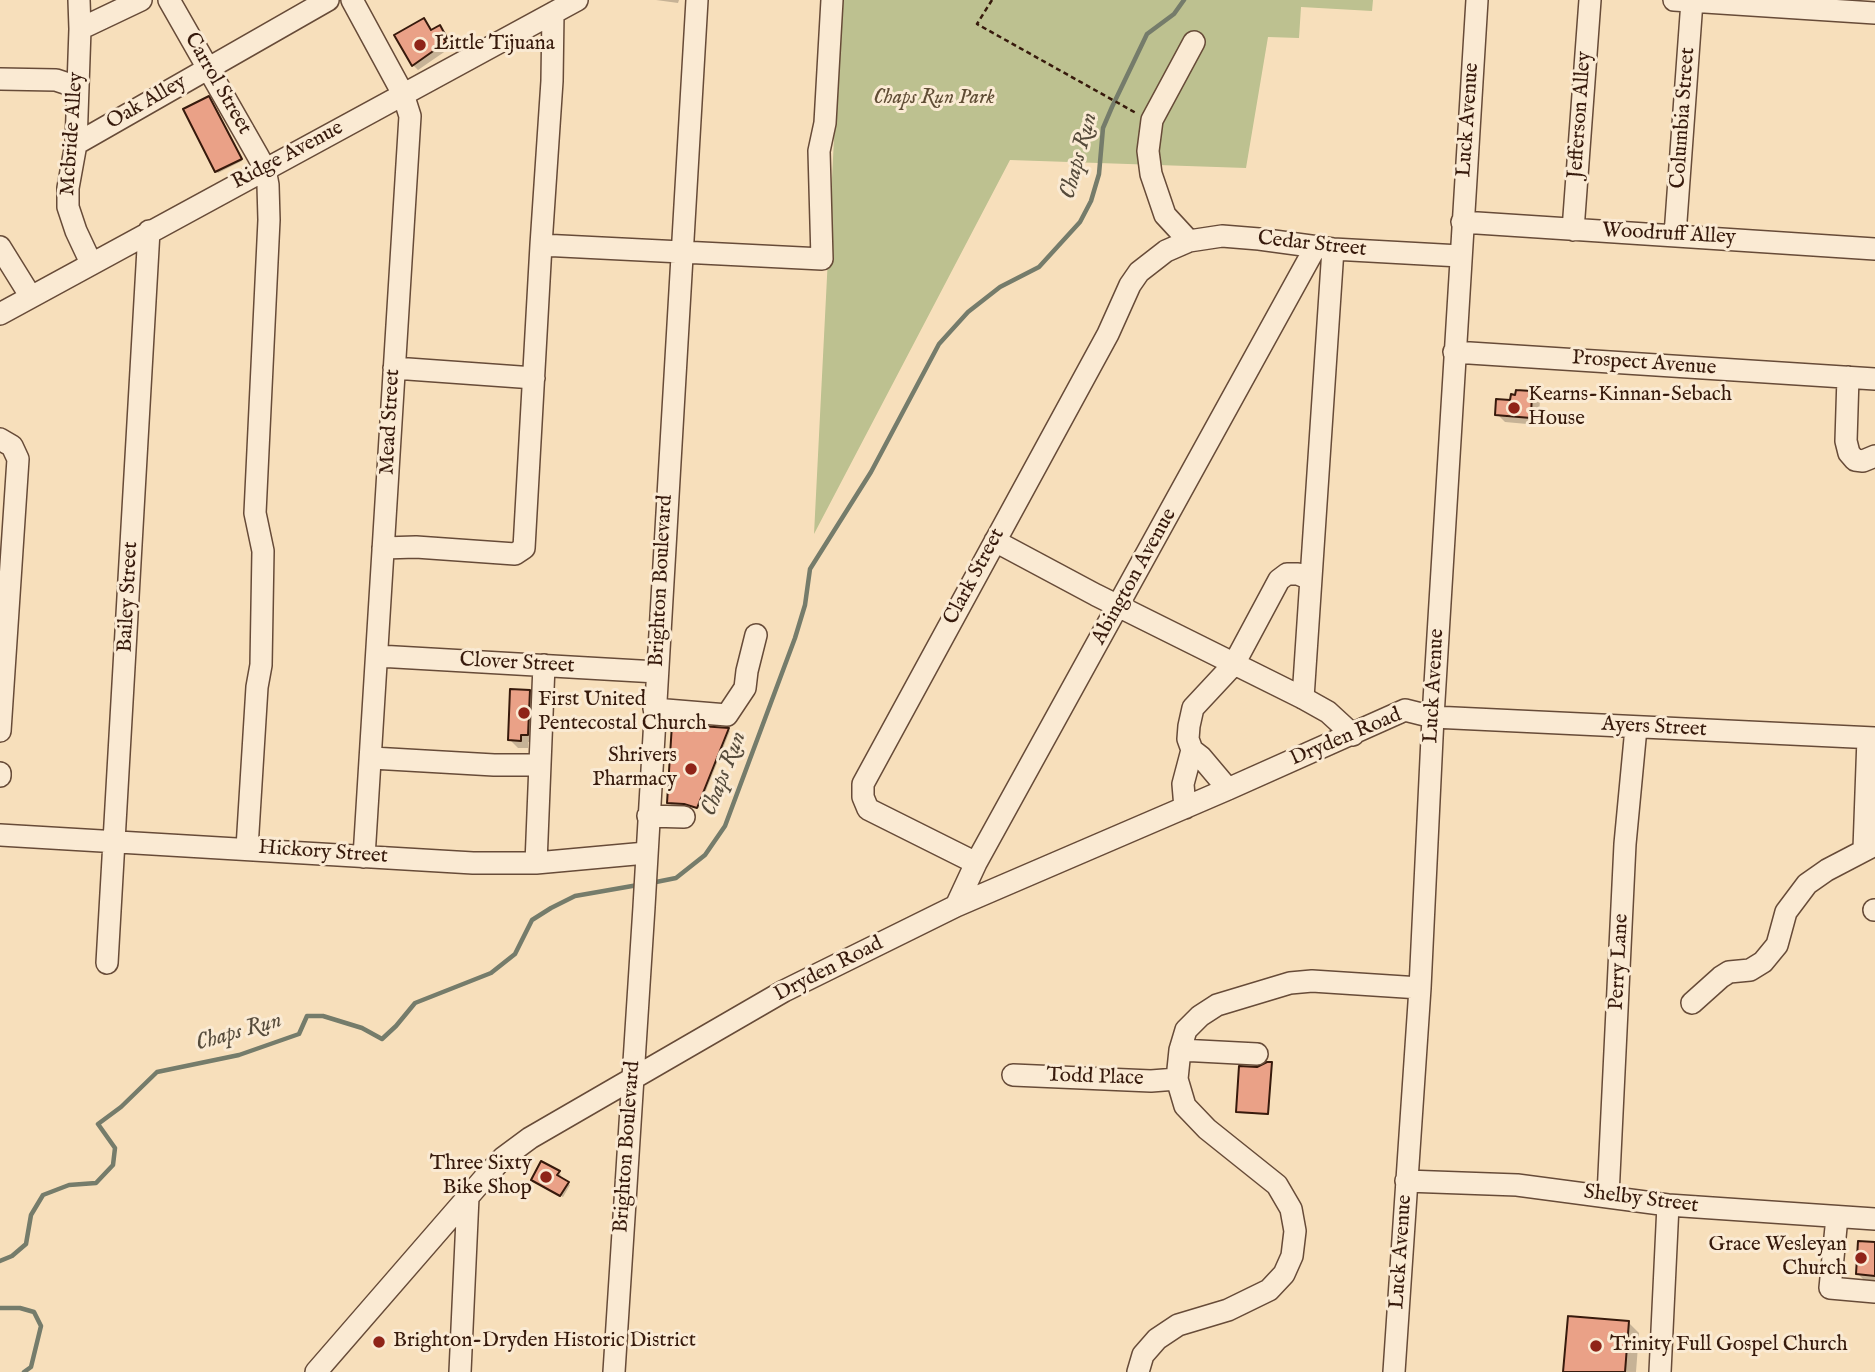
<!DOCTYPE html>
<html>
<head>
<meta charset="utf-8">
<style>
	body { margin:0 }
	canvas { display:block; background:#f7dfbb }
</style>
</head>
<body>
<canvas width="1875" height="1372"></canvas>
<script>
const g = document.querySelector('canvas').getContext('2d');
g.lineJoin = 'round';
function paint(path, color) {
  g.fillStyle = color;
  g.fill(path, 'evenodd');
}
function poly(rows) {
  const path = new Path2D();
  for (const r of rows) {
    path.moveTo(r[0], r[1]);
    for (let i = 2; i < r.length; i += 2) path.lineTo(r[i], r[i + 1]);
  }
  return path;
}
function stroke(path, color, width, dash) {
  g.strokeStyle = color;
  g.lineWidth = width;
  g.lineCap = dash ? 'butt' : 'round';
  g.setLineDash(dash || []);
  g.stroke(path);
}
function label(font, color, halo, rows, align = 'center') {
  g.font = font + ' "IM FELL English",serif';
  g.lineWidth = 6;
  g.setLineDash([]);
  g.textBaseline = 'middle';
  g.strokeStyle = halo;
  g.fillStyle = color;
  for (const [text, x, y, turn = 0] of rows) {
    g.save();
    g.translate(x, y);
    g.rotate((+turn || 0) * Math.PI / 180);
    g.textAlign = isNaN(turn) ? turn : align;
    if (halo) g.strokeText(text, 0, 0);
    g.fillText(text, 0, 0);
    g.restore();
  }
}
const green = poly([
	[841,0,1373,0,1372,11,1301,7,1299,38,1268,37,1246,168,1010,160,814,534]
]);
const shadow = poly([
	[656,0,679,0,678,3],
	[424,21,432,32,440,27,451,43,448,44,450,48,418,70,413,65],
	[210,100,242,161,218,173,216,171],
	[1532,393,1540,401,1538,425,1505,422,1497,414,1517,397],
	[529,692,537,700,535,742,528,742,528,748,518,748,510,740],
	[728,729,730,731,699,808,688,805,671,805,669,803],
	[1271,1064,1269,1115,1240,1113,1238,1112,1257,1069],
	[542,1163,559,1173,561,1175,558,1178,570,1185,563,1197,535,1181],
	[1875,1244,1875,1282,1866,1282,1858,1274],
	[1629,1323,1639,1333,1636,1372,1565,1372]
]);
const stream = poly([
	[651,883,676,878,705,855,725,826,795,638,805,605,810,569,871,472,939,344,968,312,1000,287,1039,267,1080,222,1091,201,1099,174,1103,128,1112,107,1147,34,1174,14,1184,0],
	[0,1261,12,1256,26,1244,31,1215,43,1195,69,1185,96,1183,113,1165,115,1148,98,1124,121,1107,157,1072,239,1055,299,1034,307,1016,323,1016,362,1028,382,1039,396,1026,415,1003,491,973,515,954,532,920,551,908,575,896,638,885],
	[0,1308,20,1308,34,1312,41,1326,31,1367,24,1372]
]);
const building = poly([
	[424,18,431,30,440,25,447,38,444,39,446,42,412,66,394,35,424,18],
	[209,96,242,159,215,172,183,109,209,96],
	[1516,390,1532,391,1531,418,1495,415,1496,399,1510,400,1511,394,1515,395,1516,390],
	[510,689,530,690,528,735,521,735,521,741,508,740,510,689],
	[672,724,729,728,697,808,684,804,667,803,672,724],
	[1267,1062,1272,1062,1268,1114,1236,1112,1239,1066,1257,1067,1267,1062],
	[541,1161,560,1171,557,1175,569,1182,560,1196,531,1180,541,1161],
	[1858,1241,1875,1242,1875,1276,1856,1274,1858,1241],
	[1568,1316,1629,1321,1625,1372,1563,1372,1568,1316]
]);
const path = poly([
	[992,0,977,24,1136,113]
]);
const minor = poly([
	[79,0,80,29,76,144,68,188,68,207,76,231,91,263],
	[169,0,258,156,265,169,268,185,269,220,255,513,263,551,261,665,257,687,247,848],
	[352,0,403,94,410,116,364,857],
	[1674,0,1875,13],
	[80,29,141,0],
	[0,79,56,80,77,87],
	[76,144,328,0],
	[1462,222,1875,249],
	[1573,230,1590,0],
	[1675,235,1692,1],
	[1189,241,1165,215,1151,174,1148,151,1152,120,1194,42],
	[541,245,822,259,819,151,825,123,832,0],
	[0,247,31,297],
	[0,314,577,0],
	[1454,352,1875,379],
	[394,368,534,378],
	[1848,377,1846,441,1849,453,1855,460,1863,461,1875,456],
	[0,439,12,446,18,459,0,731],
	[995,541,1096,595,1303,698,1328,712,1353,735],
	[383,548,416,547,515,554,524,548,541,245,552,81,553,13],
	[378,656,657,672],
	[1303,698,1333,249],
	[654,709,727,715,745,688,747,671,756,635],
	[1192,750,1201,757,1228,789],
	[372,758,494,765,539,765],
	[0,773,0,776],
	[1185,808,1183,784,1192,750,1188,739,1189,726,1193,708,1234,664,1279,580,1287,574,1298,574,1310,579],
	[648,816,684,817],
	[0,835,473,863,536,863,646,853],
	[1864,849,1868,738],
	[536,863,544,665],
	[976,863,868,809,863,797,863,784,1108,334,1130,285,1139,272,1166,251,1189,241,1222,236,1259,239,1333,249,1460,256],
	[956,906,976,863,1315,248],
	[1874,910,1875,910],
	[107,963,149,231],
	[1692,1003,1721,977,1729,972,1750,970,1763,962,1777,945,1786,912,1807,884,1827,870,1875,845],
	[1180,1050,1257,1054],
	[1013,1075,1151,1081,1177,1079],
	[1406,1181,1517,1185,1668,1205,1875,1219],
	[1608,1196,1625,844,1636,728],
	[1837,1217,1830,1288,1875,1292],
	[316,1372,487,1175,503,1158,530,1138,784,991,956,906,1228,789,1405,710,1433,717,1875,738],
	[460,1372,468,1197],
	[614,1372,644,907,697,0],
	[1138,1372,1143,1355,1157,1339,1178,1325,1228,1310,1269,1290,1284,1274,1292,1256,1295,1231,1291,1209,1277,1185,1207,1129,1185,1106,1177,1079,1180,1050,1186,1030,1200,1016,1217,1005,1290,983,1312,981,1420,988],
	[1394,1372,1420,988,1433,717,1477,0],
	[1660,1372,1668,1205]
]);
const markers = [
	[420,45,7,"#8f2418"],
	[1514,408,7,"#8f2418"],
	[524,713,7,"#8f2418"],
	[691,769,7,"#8f2418"],
	[546,1177,7,"#8f2418"],
	[1861,1258,7,"#8f2418"],
	[379,1342,7,"#8f2418"],
	[1596,1346,7,"#8f2418"]
];
const poiNames = [
	["Little Tijuana",434,45],
	["Kearns-Kinnan-Sebach",1528,396],
	["House",1528,420],
	["First United",538,701],
	["Pentecostal Church",538,725],
	["Shrivers",677,757,"right"],
	["Pharmacy",677,781,"right"],
	["Three Sixty",532,1165,"right"],
	["Bike Shop",532,1189,"right"],
	["Grace Wesleyan",1847,1246,"right"],
	["Church",1847,1270,"right"],
	["Brighton-Dryden Historic District",393,1342],
	["Trinity Full Gospel Church",1610,1346]
];
const streetNames = [
	["Carrol Street",217,84,60],
	["Oak Alley",147,103,-30],
	["Jefferson Alley",1581,115,-86],
	["Columbia Street",1684,118,-86],
	["Luck Avenue",1469,120,-86],
	["Mcbride Alley",73,134,-86],
	["Ridge Avenue",288,156,-28],
	["Woodruff Alley",1669,235,3],
	["Cedar Street",1312,245,6],
	["Prospect Avenue",1644,364,4],
	["Mead Street",391,422,-87],
	["Clark Street",975,577,-62],
	["Abington Avenue",1135,577,-61],
	["Brighton Boulevard",662,581,-87],
	["Bailey Street",129,597,-87],
	["Clover Street",517,664,3],
	["Luck Avenue",1435,686,-87],
	["Ayers Street",1654,728,3],
	["Dryden Road",1346,738,-23],
	["Hickory Street",323,853,4],
	["Perry Lane",1620,962,-87],
	["Dryden Road",829,970,-27],
	["Todd Place",1095,1078,2],
	["Brighton Boulevard",628,1147,-86],
	["Shelby Street",1641,1200,7],
	["Luck Avenue",1402,1252,-86]
];
const parkNames = [
	["Chaps Run Park",934,99]
];
const waterNames = [
	["Chaps Run",1080,156,-75],
	["Chaps Run",725,774,-69],
	["Chaps Run",239,1033,-16]
];
paint(green, '#bdc190');
paint(shadow, '#0003');
stroke(stream, '#757c6b', 4.5);
paint(building, '#eaa187');
stroke(building, '#371a0c', 2);
stroke(minor, '#674b38', 24);
stroke(path, '#371a0c', 2.5, [5, 3.5]);
stroke(minor, '#faead3', 21);
for (const [x, y, r, color] of markers) {
  const dot = new Path2D();
  dot.arc(x, y, r, 0, 2 * Math.PI);
  g.fillStyle = color;
  g.fill(dot);
  stroke(dot, '#faead3', 2.5);
}
label('21px', '#371a0c', '#faead3', poiNames, 'left');
label('21px', '#371a0c', '#faead3', streetNames);
label('italic 21px', '#5f4c34', '#faead3', parkNames);
label('italic 23px', '#564b3b', '#faead3', waterNames);
</script>
</body>
</html>
